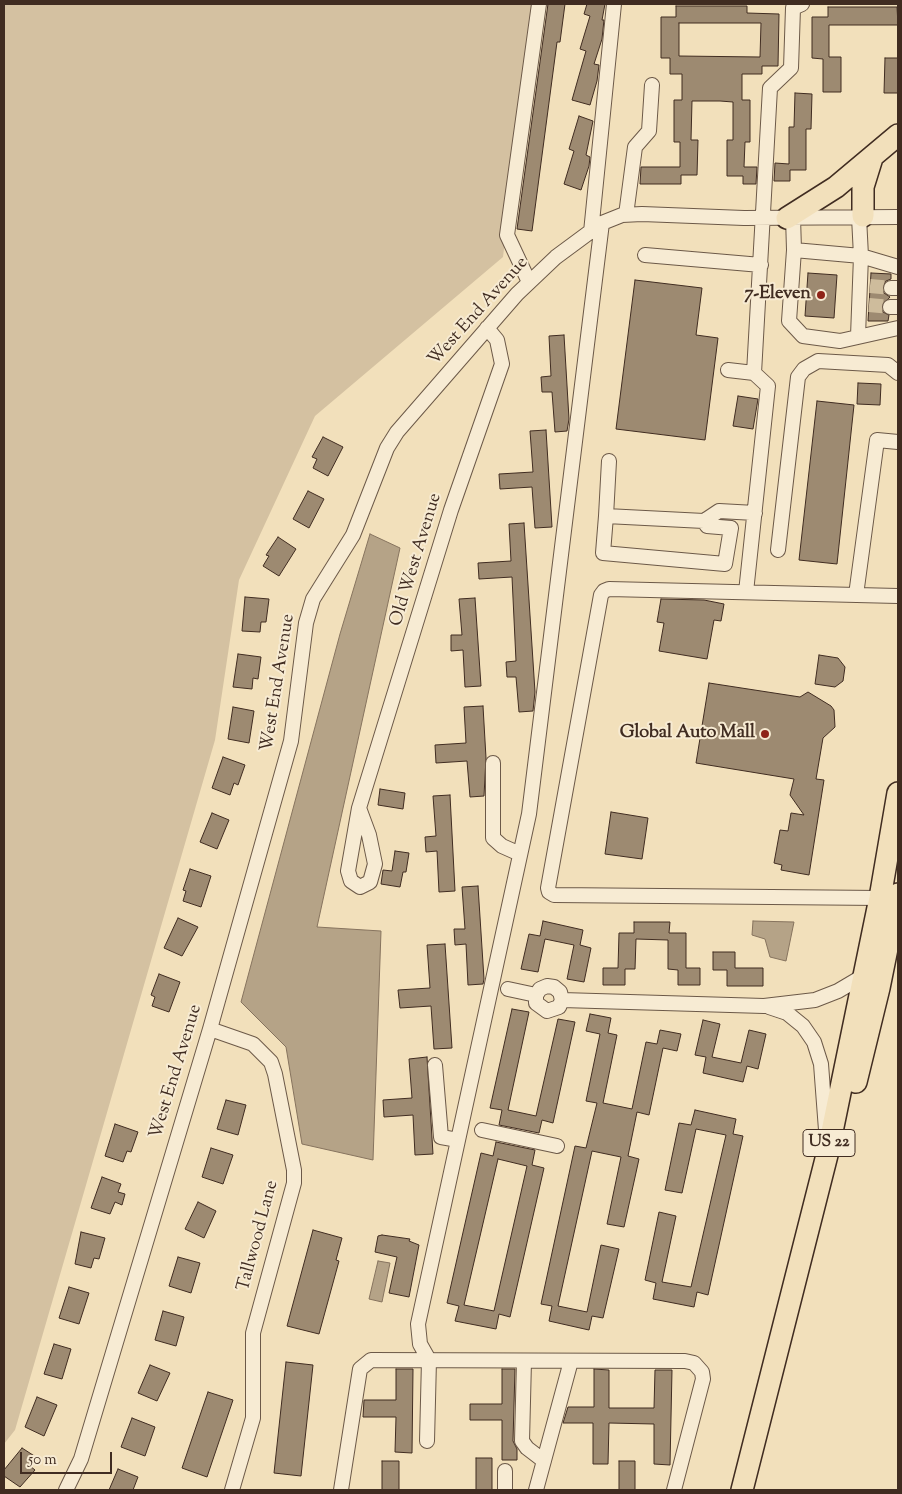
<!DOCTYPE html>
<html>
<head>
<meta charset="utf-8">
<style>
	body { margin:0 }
	#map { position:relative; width:902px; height:1494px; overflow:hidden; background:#f2e0bb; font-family:"Sorts Mill Goudy",serif }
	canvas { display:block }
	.frame { position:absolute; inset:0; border:5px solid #402c21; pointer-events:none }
	.scale { position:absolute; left:20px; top:1452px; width:92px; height:22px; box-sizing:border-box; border:2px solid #402c21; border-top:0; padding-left:6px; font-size:15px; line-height:18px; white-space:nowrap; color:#402c21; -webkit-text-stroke:4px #f7ebd3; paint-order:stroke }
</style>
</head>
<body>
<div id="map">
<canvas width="902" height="1494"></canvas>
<div class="frame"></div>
<div class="scale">50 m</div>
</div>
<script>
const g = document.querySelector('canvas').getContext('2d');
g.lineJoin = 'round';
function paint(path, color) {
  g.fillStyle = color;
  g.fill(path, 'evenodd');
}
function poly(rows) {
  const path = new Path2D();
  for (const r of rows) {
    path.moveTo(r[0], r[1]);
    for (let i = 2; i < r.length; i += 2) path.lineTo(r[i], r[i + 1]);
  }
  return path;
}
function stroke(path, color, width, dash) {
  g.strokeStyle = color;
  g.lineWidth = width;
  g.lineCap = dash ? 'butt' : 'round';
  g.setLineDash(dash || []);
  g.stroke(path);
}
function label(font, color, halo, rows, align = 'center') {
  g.font = font + ' "Sorts Mill Goudy",serif';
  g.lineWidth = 4;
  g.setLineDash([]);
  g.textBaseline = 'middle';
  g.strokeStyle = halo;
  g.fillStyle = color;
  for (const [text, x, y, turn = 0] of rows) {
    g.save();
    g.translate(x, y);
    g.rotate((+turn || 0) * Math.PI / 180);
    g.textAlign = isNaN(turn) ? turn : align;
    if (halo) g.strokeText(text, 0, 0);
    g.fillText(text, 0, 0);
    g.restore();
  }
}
const green = poly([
	[4,4,533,4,503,257,315,416,239,580,215,740,15,1430,4,1444]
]);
const water = poly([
	[370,534,400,548,317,927,381,931,373,1160,302,1144,286,1047,241,1002,340,634,370,534],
	[753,921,794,922,786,961,770,957,765,939,752,935,753,921],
	[378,1261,390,1263,382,1302,369,1299,378,1261]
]);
const building = poly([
	[548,4,565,4,560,42,557,42,532,231,517,229,548,4],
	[587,4,605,4,602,20,604,20,602,39,594,64,599,65,597,81,590,105,572,100,586,51,580,49,590,16,584,14,587,4],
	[676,6,747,6,747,13,779,14,778,66,762,66,762,74,742,74,742,100,750,100,750,142,745,142,744,167,757,167,756,184,743,184,743,176,727,176,727,140,733,140,733,102,720,101,692,101,691,140,698,140,697,175,681,175,681,184,640,184,641,167,680,167,680,142,674,142,674,100,682,100,682,74,670,74,670,58,661,58,661,17,676,17,676,6],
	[679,23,761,23,760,57,679,56,679,23],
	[828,7,897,7,898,25,829,25,829,57,841,57,841,92,823,92,823,59,812,58,812,17,828,17,828,7],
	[885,58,898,58,898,93,884,93,885,58],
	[795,93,812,94,811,129,806,129,806,170,790,170,790,181,774,181,775,163,789,164,789,127,794,127,795,93],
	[579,116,593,121,586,155,590,157,589,166,581,190,564,184,574,151,569,149,579,116],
	[808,273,837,275,834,318,805,316,808,273],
	[871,273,891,274,891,279,886,281,882,288,884,293,890,297,881,307,883,312,889,315,888,321,868,321,871,273],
	[635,280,702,288,696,335,718,338,705,440,616,429,635,280],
	[564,335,569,419,567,431,555,432,552,392,542,392,541,377,551,376,549,336,564,335],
	[858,383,881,384,880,405,857,404,858,383],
	[738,396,758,399,753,429,733,426,738,396],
	[817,401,854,405,837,564,799,560,817,401],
	[546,430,552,527,535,528,532,487,500,489,499,474,533,472,530,431,546,430],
	[323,437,343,447,328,476,313,468,317,459,312,457,323,437],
	[308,491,324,499,309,528,293,519,308,491],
	[524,523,535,692,533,711,519,712,516,677,507,677,506,662,516,661,512,577,479,579,478,563,511,561,509,524,524,523],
	[278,537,296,549,279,576,263,566,269,556,266,555,278,537],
	[245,597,269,599,266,622,261,622,260,632,242,631,245,597],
	[475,598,481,686,465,687,463,650,451,651,451,635,462,635,459,599,475,598],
	[661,599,704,600,724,604,721,621,714,620,707,659,659,651,664,623,657,622,661,599],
	[238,654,261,657,258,679,253,678,252,689,233,687,238,654],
	[819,655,838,658,845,667,843,681,835,687,815,684,819,655],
	[709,683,800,697,808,692,831,706,834,710,835,727,823,738,816,779,824,780,809,875,781,870,782,865,774,863,780,830,788,831,791,813,804,815,790,795,794,779,696,763,709,683],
	[483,706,486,758,484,796,470,797,467,761,436,763,435,745,466,743,464,707,483,706],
	[233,707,254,711,249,743,228,739,233,707],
	[223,757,245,765,238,785,234,783,230,795,212,788,223,757],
	[380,789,405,793,403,809,378,805,380,789],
	[450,795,455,891,439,892,437,851,426,852,425,837,436,836,433,796,450,795],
	[611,812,648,818,642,859,605,854,611,812],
	[212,813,229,820,217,849,200,842,212,813],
	[395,851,409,853,406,872,403,872,400,887,381,884,383,870,392,871,395,851],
	[190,869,211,876,201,907,183,901,186,891,183,890,190,869],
	[478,886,484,979,483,984,468,985,466,944,455,945,454,929,465,929,462,887,478,886],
	[178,918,198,927,182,956,164,948,178,918],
	[543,921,583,930,580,945,591,948,584,982,567,979,574,945,545,939,538,972,521,969,529,934,540,936,543,921],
	[634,922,670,922,669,933,686,933,686,968,700,968,700,985,678,985,678,970,668,969,668,940,636,939,635,969,625,969,625,985,603,985,603,968,618,968,619,933,634,933,634,922],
	[445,944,452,1048,434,1049,431,1006,400,1008,398,990,430,988,427,945,445,944],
	[713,952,735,952,735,968,763,968,763,986,727,986,727,970,713,970,713,952],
	[159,974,180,982,169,1012,152,1006,155,997,151,995,159,974],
	[512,1009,529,1012,508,1110,536,1116,558,1019,575,1022,553,1123,542,1120,539,1133,499,1125,502,1110,490,1108,512,1009],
	[590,1014,611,1018,608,1033,617,1035,603,1103,632,1109,646,1042,657,1044,660,1030,681,1034,677,1051,663,1048,649,1115,637,1112,628,1156,639,1159,624,1227,607,1224,621,1157,592,1151,558,1306,587,1312,601,1245,619,1249,603,1318,592,1316,589,1330,549,1321,552,1306,541,1304,575,1146,586,1148,597,1103,586,1101,600,1034,586,1031,590,1014],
	[703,1020,720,1024,712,1057,741,1063,749,1030,766,1034,758,1069,747,1066,743,1082,703,1073,706,1057,695,1055,703,1020],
	[427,1057,433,1154,415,1155,413,1115,384,1117,383,1100,412,1098,409,1059,427,1057],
	[226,1100,246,1105,238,1135,217,1129,226,1100],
	[695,1110,736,1119,733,1134,743,1136,708,1295,697,1292,694,1307,653,1299,656,1283,645,1280,659,1212,676,1216,662,1282,691,1287,726,1135,696,1129,682,1193,665,1190,679,1123,691,1125,695,1110],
	[115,1124,138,1132,131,1152,127,1151,123,1162,105,1156,115,1124],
	[496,1142,535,1150,532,1165,544,1168,510,1317,499,1314,496,1329,455,1321,459,1306,447,1303,481,1153,493,1156,496,1142],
	[498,1159,527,1166,494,1311,464,1305,498,1159],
	[211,1148,233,1155,223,1184,202,1177,211,1148],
	[102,1177,121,1184,118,1192,125,1194,122,1205,115,1202,110,1214,91,1208,102,1177],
	[198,1202,216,1211,204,1238,185,1229,198,1202],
	[313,1230,342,1238,336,1260,339,1261,319,1334,287,1326,313,1230],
	[81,1232,105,1238,99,1259,94,1258,91,1268,75,1264,81,1232],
	[382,1235,410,1239,409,1241,419,1245,409,1297,389,1293,397,1257,375,1252,378,1236,382,1235],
	[178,1257,200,1263,191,1293,169,1286,178,1257],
	[69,1287,89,1293,79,1324,59,1318,69,1287],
	[163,1311,184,1317,176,1346,155,1340,163,1311],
	[54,1344,71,1349,62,1379,44,1374,54,1344],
	[286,1362,313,1365,301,1476,274,1473,286,1362],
	[150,1365,170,1373,157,1401,138,1393,150,1365],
	[396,1369,413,1369,412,1453,395,1452,396,1417,363,1417,364,1400,396,1400,396,1369],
	[502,1369,515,1369,513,1441,517,1449,517,1460,502,1460,502,1420,470,1420,470,1404,502,1404,502,1369],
	[594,1369,609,1370,609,1408,654,1408,655,1370,672,1370,670,1465,654,1464,654,1424,609,1423,608,1464,593,1464,593,1423,563,1423,568,1407,594,1407,594,1369],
	[208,1392,233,1400,207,1477,182,1468,208,1392],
	[37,1397,57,1405,44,1436,25,1427,37,1397],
	[132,1418,155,1427,145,1456,121,1447,132,1418],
	[22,1448,36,1457,30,1466,35,1470,20,1487,4,1476,4,1470,22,1448],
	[476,1458,492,1458,492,1490,476,1490,476,1458],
	[382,1461,399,1461,399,1490,382,1490,382,1461],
	[619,1461,635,1461,635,1490,619,1490,619,1461],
	[118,1469,138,1477,133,1490,109,1490,118,1469]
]);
const minorTunnel = poly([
	[870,286,891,288],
	[869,305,890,307]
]);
const minor = poly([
	[626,215,635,147,649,131,652,85],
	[793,217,794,250,861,256,898,267],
	[591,232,614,4],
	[794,250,789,321,803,336,840,341,898,328],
	[645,255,761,265],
	[529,282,507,235,539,4],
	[891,288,898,288],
	[890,307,898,307],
	[858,336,861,256,859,217],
	[728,370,754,373,770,88,791,68,793,8,802,4],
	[609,461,606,516,704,521,719,511,755,513],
	[606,516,603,553,725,564,731,528,707,526,704,521],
	[778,550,798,377,804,369,818,361,888,365,898,373],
	[746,592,768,386,754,373],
	[856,595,877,440,898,442],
	[493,763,493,838,502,846,520,854],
	[359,808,369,835,375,864,370,882,360,887,351,881,348,871,359,808,451,510,502,364,497,340,487,328],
	[880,898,554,895,549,892,548,888,601,595,604,591,609,589,898,596],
	[508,989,536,995],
	[562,1000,559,1007,547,1011,536,1003,536,995,540,989,547,986,554,987,560,992,562,1000,764,1006,815,1000,838,991,865,975],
	[769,1007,787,1013,803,1026,814,1042,821,1064,826,1130],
	[210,1029,253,1044,271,1062,275,1074,294,1170,294,1183,253,1333,253,1418,232,1490],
	[435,1065,441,1137,458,1140],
	[482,1130,557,1146],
	[524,1361,522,1441,527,1448,544,1461],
	[427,1441,429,1360,420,1344,418,1324,529,814,602,223],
	[66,1490,81,1459,210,1029,291,741,306,623,313,599,353,535,387,448,397,432,517,294,556,257,602,223,622,215,642,214,744,218,898,217],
	[341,1490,360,1369,371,1360,685,1361,694,1363,702,1372,703,1379,674,1490],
	[505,1490,505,1471],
	[536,1490,571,1361]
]);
const highway = poly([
	[863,216,863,187,872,158],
	[787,218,836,187,898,135],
	[856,1082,879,988,898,894],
	[742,1490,828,1151,880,898,898,793]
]);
const markers = [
	[821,295,5,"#8f2418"],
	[765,734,5,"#8f2418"]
];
const shields = [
	[829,1143,52]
];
const shieldNames = [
	["US 22",829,1143]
];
const poiNames = [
	["7-Eleven",811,295],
	["Global Auto Mall",755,734]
];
const streetNames = [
	["West End Avenue",479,312,-48],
	["Old West Avenue",417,560,-73],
	["West End Avenue",279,683,-81],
	["West End Avenue",177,1072,-73],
	["Tallwood Lane",259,1236,-75]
];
paint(green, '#d4c1a1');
paint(water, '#b5a387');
stroke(water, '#86735e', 1);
paint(building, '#9d8a71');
stroke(building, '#402c21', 1);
stroke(minorTunnel, '#cebc9c', 14, [14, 7]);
stroke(minor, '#6c5948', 16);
stroke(highway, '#402c21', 24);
stroke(minor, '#f7ebd3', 14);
stroke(highway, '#f2e0bb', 21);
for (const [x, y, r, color] of markers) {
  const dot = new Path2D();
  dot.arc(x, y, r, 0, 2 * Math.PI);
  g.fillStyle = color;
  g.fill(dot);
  stroke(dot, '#f7ebd3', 2);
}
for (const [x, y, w] of shields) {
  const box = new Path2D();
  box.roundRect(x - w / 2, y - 13.5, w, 27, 4);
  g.fillStyle = '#f7ebd3';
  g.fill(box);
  stroke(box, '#402c21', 1);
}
label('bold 16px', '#402c21', null, shieldNames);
label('bold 18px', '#402c21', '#f7ebd3', poiNames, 'right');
label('18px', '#402c21', '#f7ebd3', streetNames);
</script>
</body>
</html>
